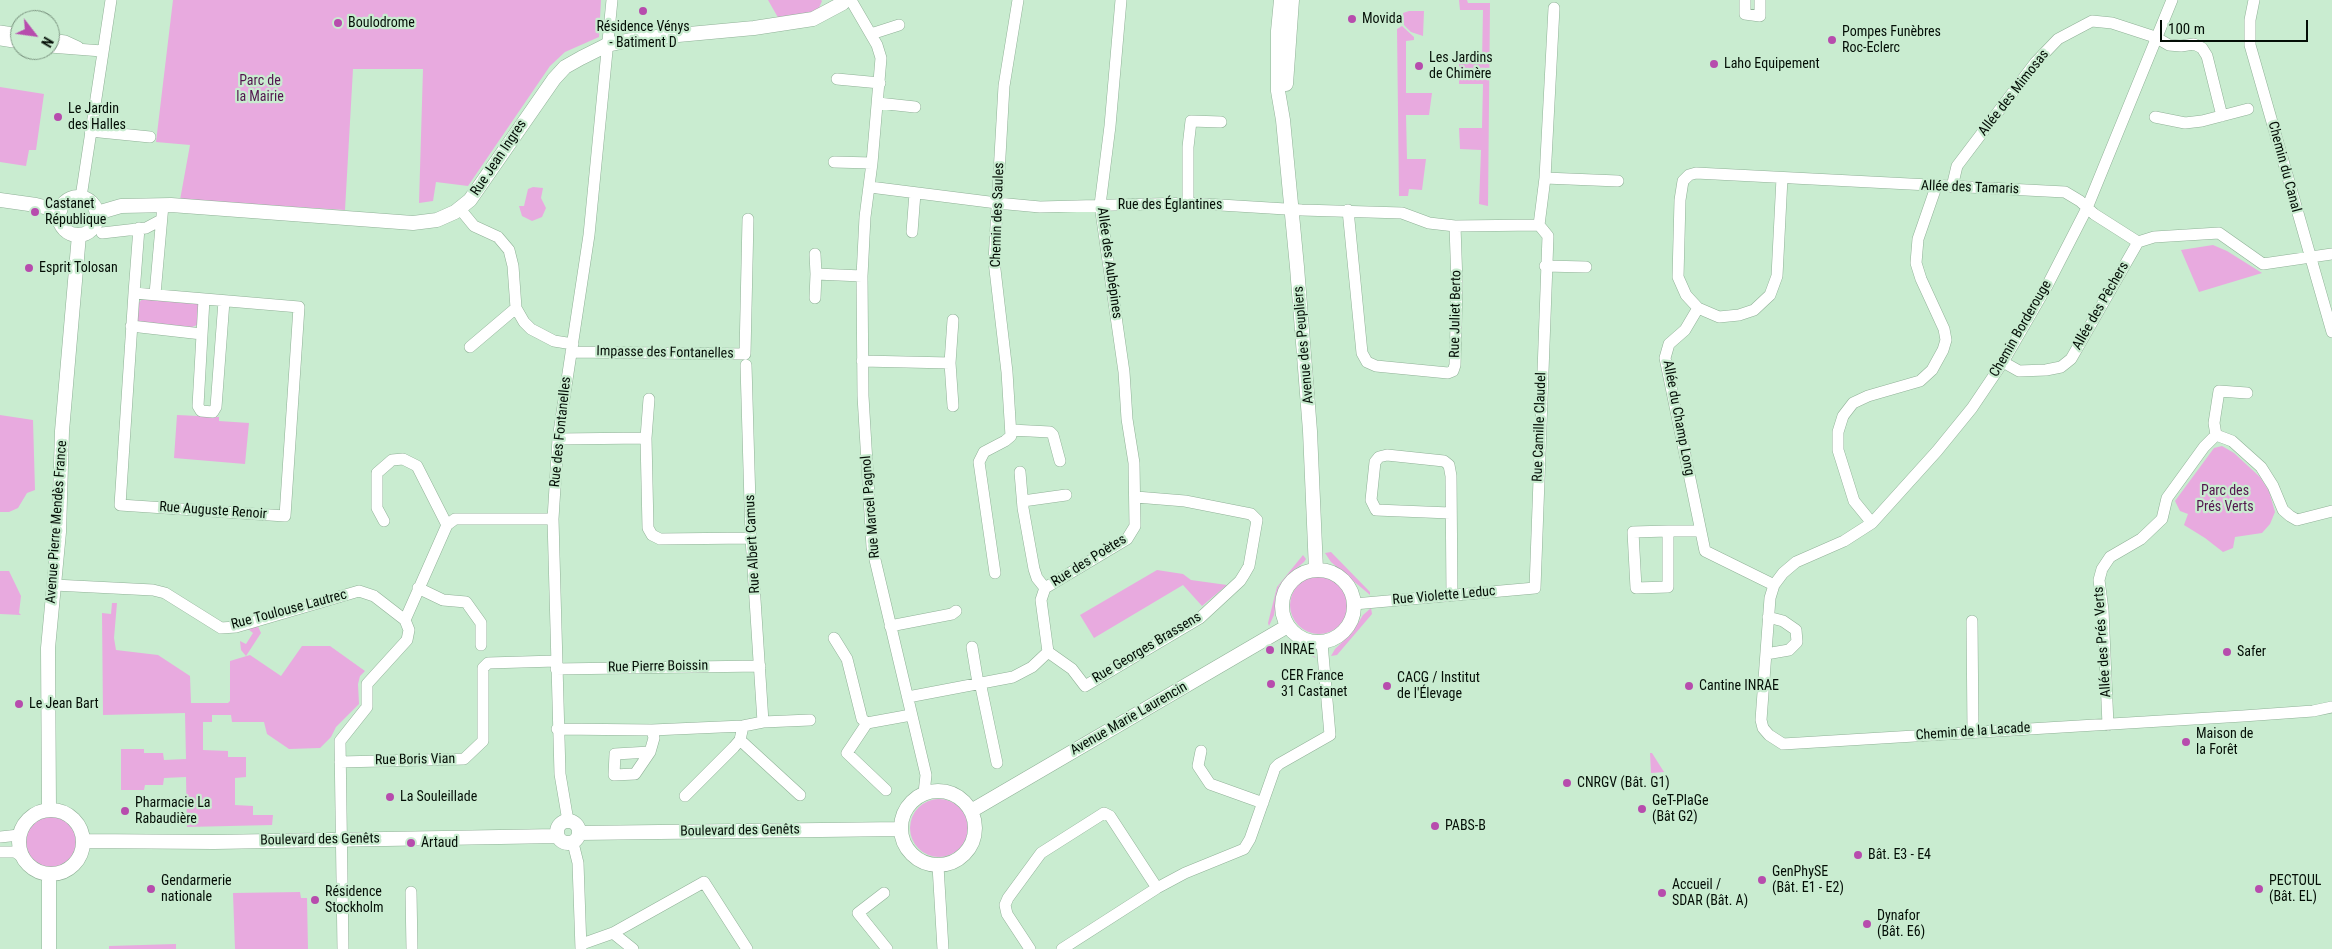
<!DOCTYPE html>
<html>
<head>
<meta charset="utf-8">
<style>
	body { margin:0 }
	#map { position:relative; width:2332px; height:949px; overflow:hidden; background:#c9ecd0; font-family:"Roboto Condensed",sans-serif }
	canvas { display:block }
	.north { position:absolute; left:10px; top:10px; width:50px; height:50px; box-sizing:border-box; background:#c9ecd0; border:1px solid #7a937f; border-radius:50%; rotate:120deg; font-size:14px; font-weight:700; line-height:20px; text-align:center; color:#040e06 }
	.north::after { content:''; display:block; margin:auto; width:18px; height:22px; background:#b74cad; clip-path:polygon(50% 0,100% 100%,50% 72%,0 100%) }
	.scale { position:absolute; left:2160px; top:20px; width:148px; height:22px; box-sizing:border-box; border:2px solid #040e06; border-top:0; padding-left:6px; font-size:15px; line-height:18px; white-space:nowrap; color:#040e06; -webkit-text-stroke:4px #c9ecd0; paint-order:stroke }
</style>
</head>
<body>
<div id="map">
<canvas width="2332" height="949"></canvas>
<div class="north">N</div>
<div class="scale">100 m</div>
</div>
<script>
const g = document.querySelector('canvas').getContext('2d');
g.lineJoin = 'round';
function paint(path, color) {
  g.fillStyle = color;
  g.fill(path, 'evenodd');
}
function poly(rows) {
  const path = new Path2D();
  for (const r of rows) {
    if (r.length === 3) {
      path.moveTo(r[0] + r[2], r[1]);
      path.arc(r[0], r[1], r[2], 0, 2 * Math.PI);
      continue;
    }
    path.moveTo(r[0], r[1]);
    for (let i = 2; i < r.length; i += 2) path.lineTo(r[i], r[i + 1]);
  }
  return path;
}
function stroke(path, color, width, dash) {
  g.strokeStyle = color;
  g.lineWidth = width;
  g.lineCap = dash ? 'butt' : 'round';
  g.setLineDash(dash || []);
  g.stroke(path);
}
function label(font, color, halo, rows, align = 'center') {
  g.font = font + ' "Roboto Condensed",sans-serif';
  g.lineWidth = 4.5;
  g.setLineDash([]);
  g.textBaseline = 'middle';
  g.strokeStyle = halo;
  g.fillStyle = color;
  for (const [text, x, y, turn = 0] of rows) {
    g.save();
    g.translate(x, y);
    g.rotate((+turn || 0) * Math.PI / 180);
    g.textAlign = isNaN(turn) ? turn : align;
    if (halo) g.strokeText(text, 0, 0);
    g.fillText(text, 0, 0);
    g.restore();
  }
}
const green = poly([
	[173,0,601,0,599,37,565,52,550,66,468,186,436,182,433,201,419,203,423,69,353,69,345,210,180,200,190,145,156,142],
	[768,0,821,0,822,1,818,10,801,17,780,21],
	[1459,0,1467,0,1468,3,1490,3,1488,206,1479,204,1481,150,1460,149,1459,128,1482,128,1483,84,1459,84,1459,62,1482,62,1483,10,1460,10],
	[1409,11,1424,11,1423,36,1411,32,1404,25,1403,13],
	[1402,26,1414,37,1414,40,1406,41,1406,93,1432,93,1429,115,1406,115,1407,159,1426,159,1422,190,1409,189,1408,196,1399,196,1397,29],
	[0,87,44,94,36,150,29,150,26,166,0,162],
	[533,187,543,188,541,198,546,208,542,217,532,221,522,216,519,206,524,206,528,189],
	[2213,245,2227,251,2262,273,2199,292,2181,250],
	[143,298,196,302,200,306,197,325,192,327,142,324,137,321,137,305],
	[0,415,33,420,35,490,27,493,18,508,9,512,0,512],
	[177,415,219,417,219,421,249,423,245,464,174,458],
	[2222,446,2234,453,2260,477,2269,491,2275,512,2270,524,2262,533,2235,537,2233,548,2223,552,2205,538,2184,525,2188,514,2180,511,2175,501,2214,448],
	[1331,552,1370,592,1370,595,1331,562,1325,553],
	[1303,555,1306,559,1304,562,1287,576,1279,586,1274,615,1269,626,1268,623,1277,587],
	[1157,570,1183,574,1191,580,1227,585,1202,606,1183,585,1094,638,1080,615],
	[0,571,9,571,21,596,19,613,21,615,0,614],
	[1319,605,29],
	[112,603,117,603,114,638,116,650,158,655,190,676,191,703,228,703,230,701,230,661,250,655,281,676,302,646,330,646,365,671,360,676,358,684,359,704,336,727,331,737,320,748,289,749,267,734,264,722,232,722,231,715,212,715,212,722,203,722,203,750,228,751,228,757,246,757,246,777,235,778,235,805,253,806,253,815,273,815,272,825,187,827,186,777,164,778,163,785,145,785,144,790,121,790,121,749,144,749,144,753,163,753,164,760,186,759,185,713,103,715,102,613,111,614],
	[1371,608,1372,614,1337,655,1331,656,1335,649,1352,633,1363,615],
	[256,622,261,633,246,656,241,650,240,641,246,644,253,633,248,629],
	[1289,641,1308,649,1316,658,1278,642],
	[1650,753,1652,753,1664,772,1651,773],
	[939,828,29],
	[50,842,26],
	[300,892,301,898,307,898,308,949,235,949,233,893],
	[176,944,176,949,109,949,109,946]
]);
const minor = poly([
	[1745,0,1745,14,1760,16,1760,0],
	[2172,0,2087,208,2047,286,2003,362,1972,408,1937,451,1872,523,1844,541,1796,562,1783,573,1774,585,1770,598,1761,720,1763,728,1769,735,1783,744,2243,716,2313,711,2332,707],
	[2254,0,2250,20,2250,45,2332,332],
	[852,2,877,45,881,58,872,163,865,217,862,276,863,396,872,547,926,775,924,793],
	[0,31,20,34],
	[871,34,899,25],
	[50,39,65,41,78,47],
	[0,40,20,43],
	[50,47,102,51],
	[837,79,880,83],
	[878,103,915,107],
	[2155,117,2185,123,2202,121,2248,109],
	[90,131,150,137],
	[834,162,872,163],
	[1545,178,1618,181],
	[1782,178,1777,276,1770,295,1754,310,1739,315,1719,317,1698,308,1686,295,1678,277,1680,200,1683,181,1689,175,1696,173,2065,192,2080,201,2094,214,2138,242,2154,237,2219,233,2263,264,2332,254],
	[870,187,997,203,1040,207,1188,203,1302,210,1402,213,1429,223,1455,226,1539,225],
	[1952,187,1957,166,2035,63,2058,39,2092,21,2112,23,2155,37,2169,45,2181,46,2194,44,2202,48,2207,56,2222,116],
	[81,197,111,0],
	[1188,203,1188,147,1191,121,1221,122],
	[460,209,474,226,498,237,509,250,513,266,516,308,524,322,531,329,554,341,573,344],
	[1348,210,1362,353,1367,362,1376,366,1448,373,1453,371,1455,365,1457,284,1455,226],
	[912,232,915,193],
	[102,233,146,228,161,220],
	[815,254,816,274,862,276],
	[1545,266,1586,267],
	[134,293,120,505,285,516,299,307,134,293,139,228],
	[155,294,163,205],
	[815,298,816,274],
	[204,299,198,406,201,411,213,412,216,407,224,301],
	[1698,308,1685,330,1669,344,1665,358,1705,551,1774,585],
	[953,320,950,363,953,406],
	[131,326,202,334],
	[470,347,516,308],
	[571,352,745,354,748,219],
	[862,361,950,363],
	[2003,362,2019,371,2046,370,2061,367,2071,359,2138,242],
	[1011,430,1050,432,1053,435,1060,461],
	[2216,435,2214,423,2219,391,2247,393],
	[646,438,649,399],
	[558,439,646,438,648,528,652,535,660,539,751,538],
	[1020,472,1023,508,1034,569,1037,578,1045,588],
	[1023,501,1066,495],
	[1450,513,1376,510,1371,500,1375,462,1379,457,1387,455,1444,461,1449,465,1451,476,1452,595],
	[384,521,377,508,377,473,392,460,403,459,417,466,447,525],
	[1872,523,1854,501,1838,450,1838,432,1843,416,1853,403,1868,396,1920,381,1932,370,1943,350,1946,340,1944,329,1921,279,1916,263,1918,239,1936,187],
	[1668,531,1668,587,1636,588,1633,532,1668,531,1700,531],
	[995,573,979,462,984,452,1005,441,1011,436,1007,372,994,261,1004,86,1018,0],
	[54,585,153,590,165,593,221,628,236,627,359,591,374,596,405,620],
	[418,588,443,600,466,602,481,623,481,645],
	[1354,604,1535,588,1548,236,1539,225,1545,178,1554,8],
	[1972,621,1973,732],
	[890,626,952,614,956,611],
	[834,638,847,659,862,719,867,723,911,715],
	[972,647,978,683],
	[1048,652,1072,669,1085,686,1200,618,1240,581,1245,573,1249,566,1257,520,1251,514,1185,501,1136,497],
	[1766,654,1789,650,1797,642,1796,630,1783,621,1768,617],
	[556,669,760,666],
	[980,682,997,763],
	[908,697,1013,677,1032,667,1048,652,1041,600,1045,588,1127,539,1135,526,1134,463,1127,419,1124,372,1100,205,1110,126,1121,0],
	[763,722,810,720],
	[867,723,847,753,886,790],
	[2108,725,2103,610,2099,580,2102,569,2110,557,2141,539,2162,519,2167,498,2204,447,2216,435,2232,441,2261,467,2273,486,2283,510,2290,516,2297,520,2332,511],
	[557,729,652,730,743,726,763,722,751,538,746,365],
	[740,740,800,795],
	[1201,751,1198,766,1210,784,1263,803],
	[650,752,615,754,614,775,635,774,650,752,654,738,652,730],
	[340,762,464,759,483,741,483,668,488,663,556,661],
	[685,796,734,747,740,740,743,726],
	[568,821,560,774,553,519,558,439,589,235,612,0],
	[0,837,19,835],
	[573,843,578,863,581,949],
	[0,852,15,852,23,857],
	[938,866,943,949],
	[411,892,412,949],
	[884,893,858,913,887,949],
	[613,933,633,949],
	[582,944,613,933,704,882,747,949],
	[343,949,340,741,367,707,367,684,407,640,409,630,405,620,447,525,455,519,553,519],
	[1030,949,1007,914,1005,905,1008,898,1041,853,1104,813,1110,816,1157,888],
	[1062,949,1157,888,1185,873,1244,849,1250,839,1275,768,1279,764,1330,735,1322,643]
]);
const tertiary = poly([
	[1281,0,1278,31,1278,91,1283,120,1297,267,1310,431,1316,570],
	[1286,84,1292,0],
	[78,216,19],
	[0,200,36,205,60,211],
	[97,213,121,206,171,205,413,223,437,220,455,212,470,200,554,79,565,67,581,58,607,45,635,39,754,28,813,19,843,3],
	[1318,606,36],
	[938,828,37],
	[49,809,48,648,59,532,62,431,79,235],
	[51,842,32],
	[971,811,1286,627],
	[568,832,11],
	[579,833,901,829],
	[83,841,214,842,557,836],
	[49,874,49,949]
]);
const markers = [
	[643,11,5,"#b74cad"],
	[1352,19,5,"#b74cad"],
	[338,23,5,"#b74cad"],
	[1832,40,5,"#b74cad"],
	[1714,64,5,"#b74cad"],
	[1419,66,5,"#b74cad"],
	[58,117,5,"#b74cad"],
	[35,212,5,"#b74cad"],
	[29,268,5,"#b74cad"],
	[1270,650,5,"#b74cad"],
	[2227,652,5,"#b74cad"],
	[1271,684,5,"#b74cad"],
	[1387,686,5,"#b74cad"],
	[1689,686,5,"#b74cad"],
	[19,704,5,"#b74cad"],
	[2186,742,5,"#b74cad"],
	[1567,783,5,"#b74cad"],
	[390,797,5,"#b74cad"],
	[1642,809,5,"#b74cad"],
	[125,811,5,"#b74cad"],
	[1435,826,5,"#b74cad"],
	[411,843,5,"#b74cad"],
	[1858,855,5,"#b74cad"],
	[1762,880,5,"#b74cad"],
	[151,889,5,"#b74cad"],
	[2259,889,5,"#b74cad"],
	[1662,893,5,"#b74cad"],
	[315,900,5,"#b74cad"],
	[1867,924,5,"#b74cad"]
];
const poiNames = [
	["Movida",1362,19],
	["Boulodrome",348,23],
	["Résidence Vénys",643,27,"center"],
	["- Batiment D",643,43,"center"],
	["Pompes Funèbres",1842,32],
	["Roc-Eclerc",1842,48],
	["Les Jardins",1429,58],
	["de Chimère",1429,74],
	["Laho Equipement",1724,64],
	["Le Jardin",68,109],
	["des Halles",68,125],
	["Castanet",45,204],
	["République",45,220],
	["Esprit Tolosan",39,268],
	["INRAE",1280,650],
	["Safer",2237,652],
	["CER France",1281,676],
	["31 Castanet",1281,692],
	["CACG / Institut",1397,678],
	["de l'Élevage",1397,694],
	["Cantine INRAE",1699,686],
	["Le Jean Bart",29,704],
	["Maison de",2196,734],
	["la Forêt",2196,750],
	["CNRGV (Bât. G1)",1577,783],
	["La Souleillade",400,797],
	["GeT-PlaGe",1652,801],
	["(Bât G2)",1652,817],
	["Pharmacie La",135,803],
	["Rabaudière",135,819],
	["PABS-B",1445,826],
	["Artaud",421,843],
	["Bât. E3 - E4",1868,855],
	["GenPhySE",1772,872],
	["(Bât. E1 - E2)",1772,888],
	["Gendarmerie",161,881],
	["nationale",161,897],
	["PECTOUL",2269,881],
	["(Bât. EL)",2269,897],
	["Accueil /",1672,885],
	["SDAR (Bât. A)",1672,901],
	["Résidence",325,892],
	["Stockholm",325,908],
	["Dynafor",1877,916],
	["(Bât. E6)",1877,932]
];
const parkNames = [
	["Parc de",260,81],
	["la Mairie",260,97],
	["Parc des",2225,491],
	["Prés Verts",2225,507]
];
const streetNames = [
	["Allée des Mimosas",2014,93,-52],
	["Rue Jean Ingres",499,158,-56],
	["Chemin du Canal",2284,167,75],
	["Allée des Tamaris",1970,188,2],
	["Rue des Églantines",1170,205],
	["Chemin des Saules",998,215,-88],
	["Allée des Aubépines",1109,263,82],
	["Allée des Pêchers",2101,306,-60],
	["Rue Juliet Berto",1456,314,-89],
	["Chemin Borderouge",2021,329,-60],
	["Avenue des Peupliers",1304,345,-95],
	["Impasse des Fontanelles",665,353,1],
	["Allée du Champ Long",1678,418,79],
	["Rue Camille Claudel",1540,427,-88],
	["Rue des Fontanelles",561,432,-84],
	["Rue Marcel Pagnol",871,507,-95],
	["Rue Auguste Renoir",213,511,4],
	["Avenue Pierre Mendès France",57,522,-86],
	["Rue Albert Camus",753,544,-93],
	["Rue des Poètes",1089,561,-32],
	["Rue Violette Leduc",1444,596,-5],
	["Rue Toulouse Lautrec",289,610,-15],
	["Allée des Prés Verts",2103,642,-94],
	["Rue Georges Brassens",1147,648,-31],
	["Rue Pierre Boissin",658,667,-1],
	["Avenue Marie Laurencin",1129,719,-30],
	["Chemin de la Lacade",1973,732,-4],
	["Rue Boris Vian",415,760,-1],
	["Boulevard des Genêts",740,831,-1],
	["Boulevard des Genêts",320,840,-1]
];
paint(green, '#e8aadf');
stroke(minor, '#90b197', 12);
stroke(tertiary, '#90b197', 15);
stroke(minor, '#fff', 11);
stroke(tertiary, '#fff', 14);
for (const [x, y, r, color] of markers) {
  const dot = new Path2D();
  dot.arc(x, y, r, 0, 2 * Math.PI);
  g.fillStyle = color;
  g.fill(dot);
  stroke(dot, '#c9ecd0', 2);
}
label('14px', '#040e06', '#c9ecd0', poiNames, 'left');
label('14px', '#53154e', '#c9ecd0', parkNames);
label('14px', '#040e06', '#c9ecd0', streetNames);
</script>
</body>
</html>
